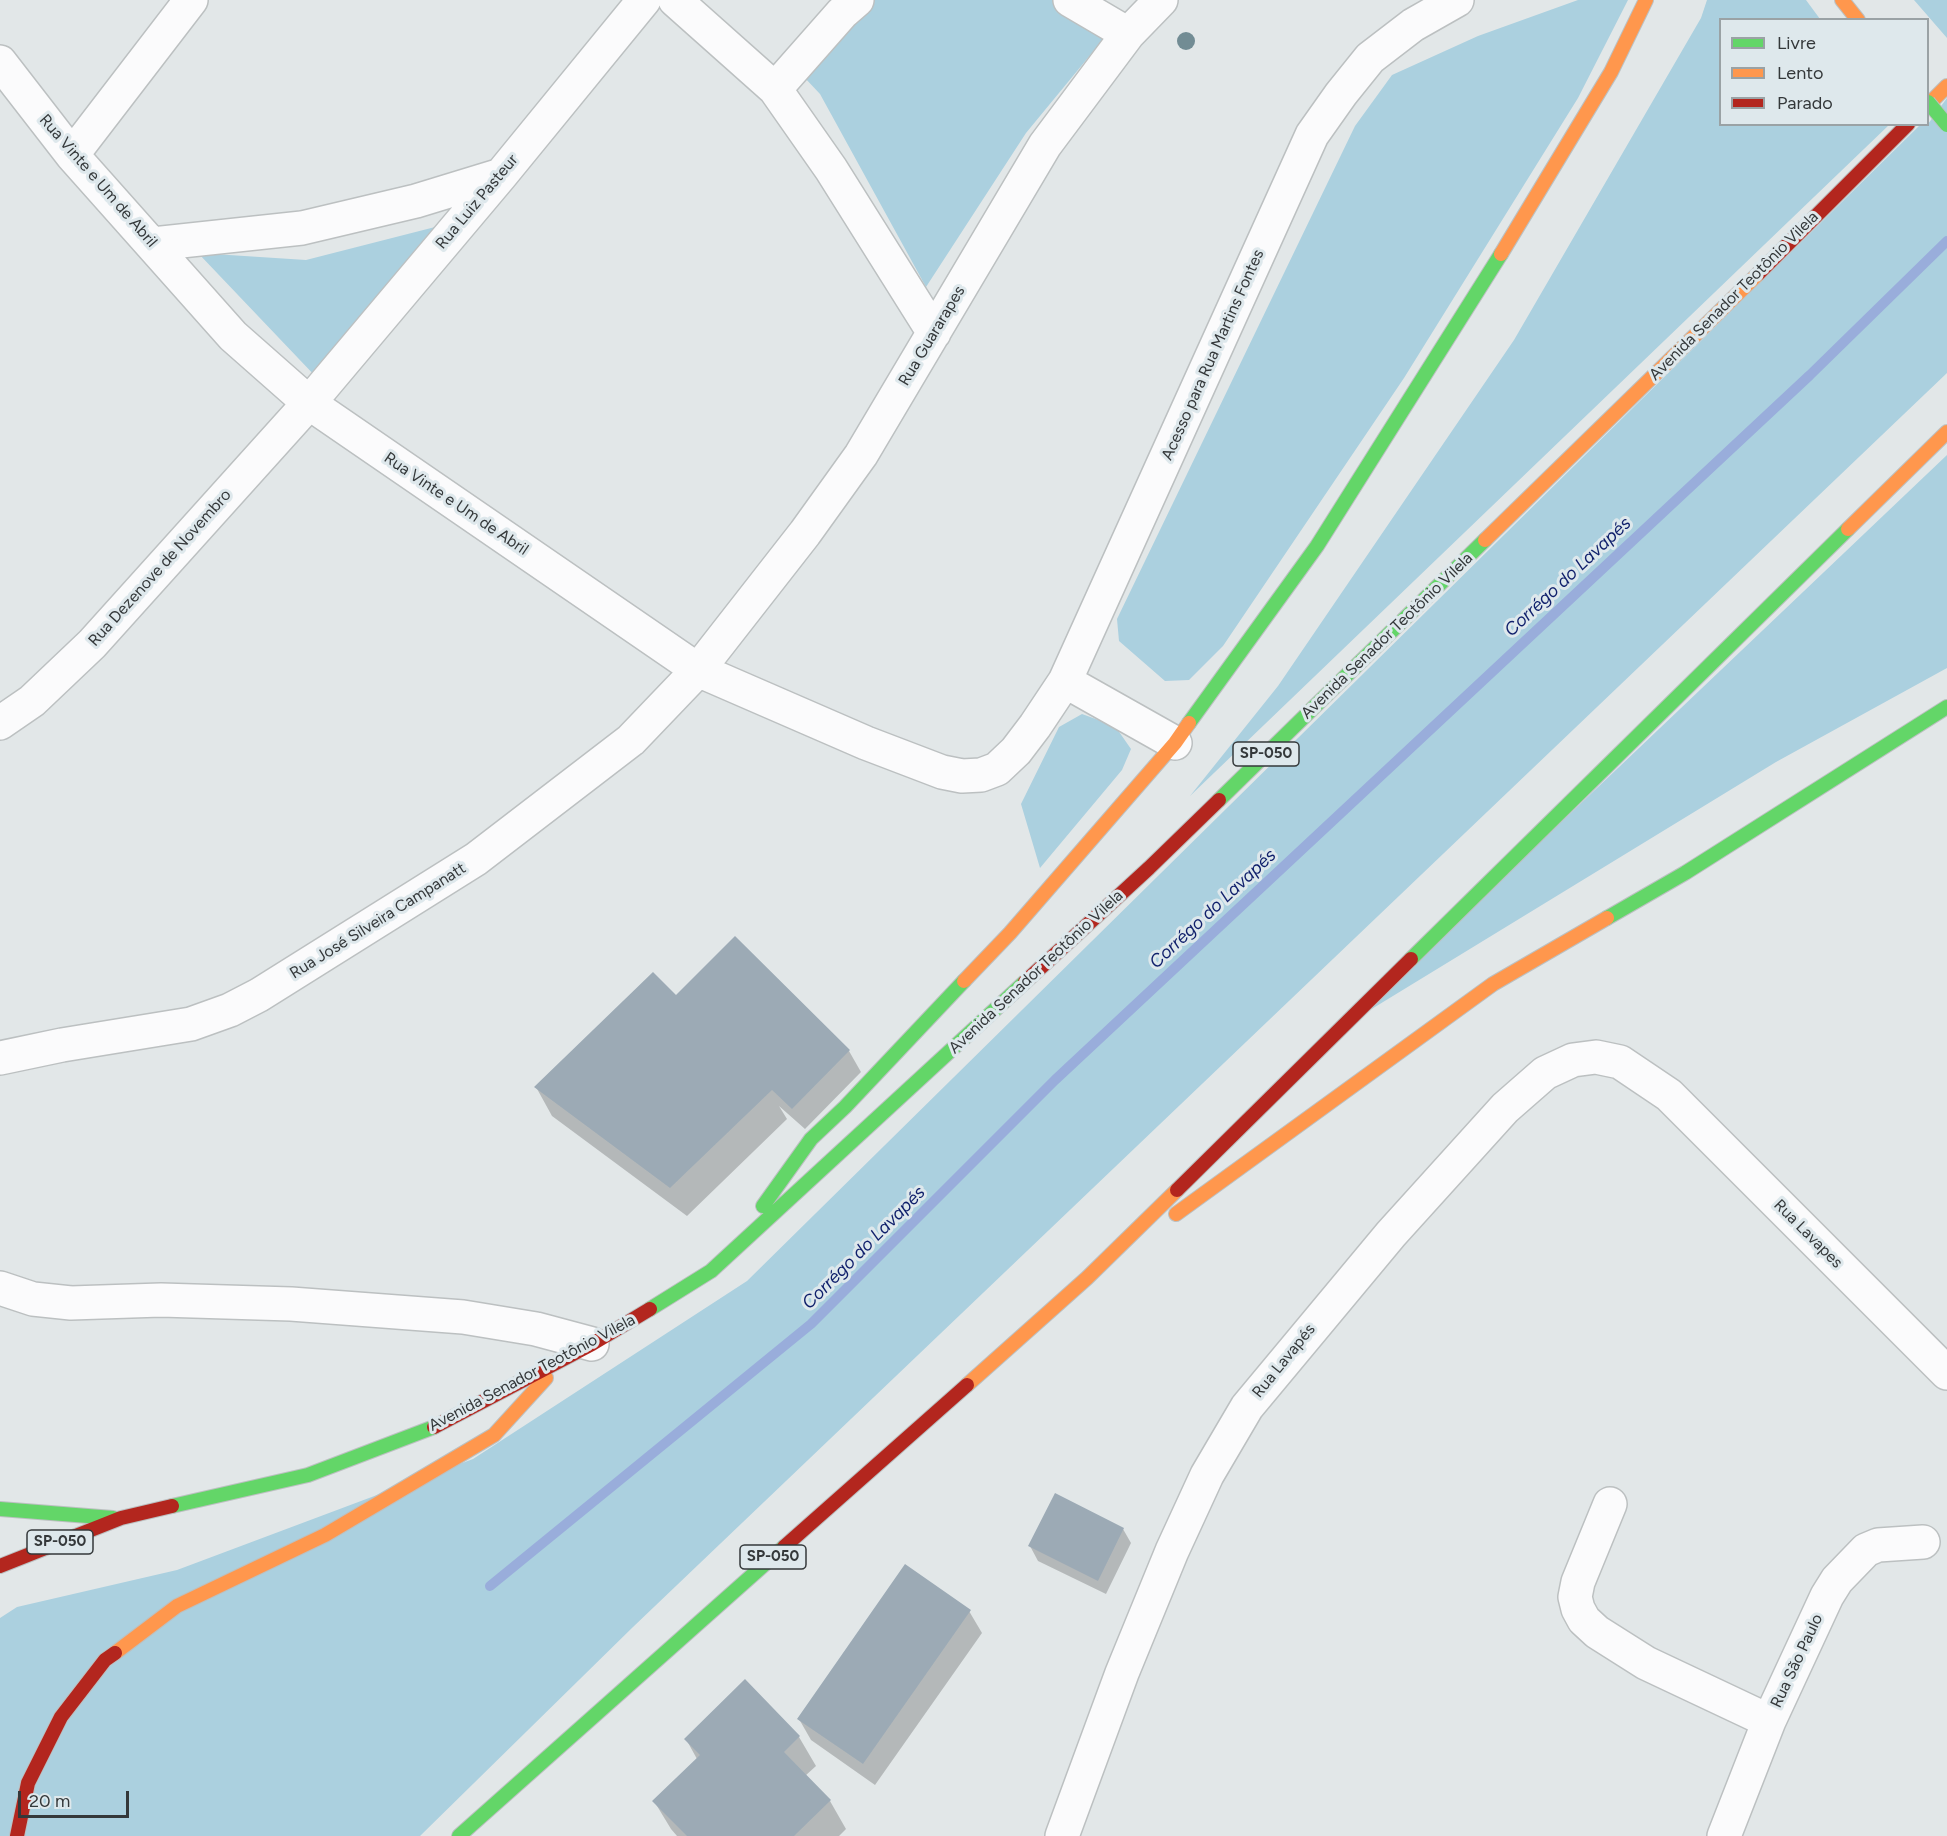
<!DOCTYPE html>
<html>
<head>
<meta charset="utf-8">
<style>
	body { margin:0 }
	#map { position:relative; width:1947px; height:1836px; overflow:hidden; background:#e2e7e8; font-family:Figtree,sans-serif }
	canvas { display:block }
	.legend { position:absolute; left:1719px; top:18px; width:210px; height:108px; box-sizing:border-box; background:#dee8ec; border:2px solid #9aa2a5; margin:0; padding:8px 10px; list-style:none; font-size:18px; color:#34383a }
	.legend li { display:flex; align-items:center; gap:12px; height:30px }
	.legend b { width:30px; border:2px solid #9aa2a5 }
	.scale { position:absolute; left:18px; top:1791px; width:111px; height:27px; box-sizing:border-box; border:3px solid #34383a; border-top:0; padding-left:8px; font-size:18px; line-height:21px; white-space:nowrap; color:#34383a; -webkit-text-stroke:4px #dee8ec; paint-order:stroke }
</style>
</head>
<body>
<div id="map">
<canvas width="1947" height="1836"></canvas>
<ul class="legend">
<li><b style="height:8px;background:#63d668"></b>Livre</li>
<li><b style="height:8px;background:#ff974d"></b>Lento</li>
<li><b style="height:8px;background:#b3261e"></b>Parado</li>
</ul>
<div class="scale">20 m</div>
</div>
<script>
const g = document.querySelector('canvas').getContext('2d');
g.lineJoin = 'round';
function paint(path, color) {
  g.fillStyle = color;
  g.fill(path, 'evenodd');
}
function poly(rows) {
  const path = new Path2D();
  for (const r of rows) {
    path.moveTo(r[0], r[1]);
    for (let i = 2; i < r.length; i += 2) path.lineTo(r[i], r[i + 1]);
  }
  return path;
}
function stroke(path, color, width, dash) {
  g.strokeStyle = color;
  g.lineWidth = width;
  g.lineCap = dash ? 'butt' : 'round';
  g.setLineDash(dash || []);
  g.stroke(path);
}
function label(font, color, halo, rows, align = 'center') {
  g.font = font + ' Figtree,sans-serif';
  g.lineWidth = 6;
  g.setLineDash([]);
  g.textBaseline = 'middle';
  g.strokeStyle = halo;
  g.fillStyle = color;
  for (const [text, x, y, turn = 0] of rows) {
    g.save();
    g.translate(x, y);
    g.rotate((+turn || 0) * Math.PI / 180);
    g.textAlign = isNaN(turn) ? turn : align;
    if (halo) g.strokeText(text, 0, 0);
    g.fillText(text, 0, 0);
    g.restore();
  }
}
const green = poly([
	[866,0,1053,0,1110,31,1026,133,926,287,820,94,804,77],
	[1578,0,1628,0,1578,98,1404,378,1223,646,1189,680,1165,681,1119,641,1117,619,1355,126,1392,75,1478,36],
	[1707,0,1806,0,1820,19,1720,20,1720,124,1889,125,1190,796,1278,686,1514,340,1701,18],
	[1914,0,1947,0,1947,38],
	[1947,98,1947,373,633,1627,420,1836,0,1836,0,1618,17,1607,177,1570,473,1459,747,1281,1920,125,1928,124],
	[439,226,318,379,198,253,306,260],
	[1947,455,1947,668,1776,762,1352,1021],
	[1082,714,1115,726,1131,749,1122,770,1040,868,1021,804,1059,727]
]);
const shadow = poly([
	[676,997,849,1051,861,1072,805,1129,779,1106,787,1119,687,1216,552,1116,536,1087],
	[1123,1529,1131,1543,1106,1594,1038,1561,1030,1546],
	[969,1611,982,1633,875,1785,811,1740,799,1719],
	[745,1681,799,1737,816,1766,805,1776,830,1801,846,1829,839,1836,677,1836,671,1829,654,1801,697,1759,686,1739]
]);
const stream = poly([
	[490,1586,811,1324,1055,1080,1810,375,1947,241]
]);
const building = poly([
	[735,936,850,1050,792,1109,772,1090,670,1188,534,1087,653,972,676,995],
	[1055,1493,1124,1528,1098,1581,1028,1546],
	[905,1564,971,1610,863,1764,797,1719],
	[745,1679,800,1736,784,1752,831,1800,794,1836,687,1836,652,1801,700,1755,684,1739]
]);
const street = poly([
	[675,0,775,89,831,169,934,333],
	[1070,0,1128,34],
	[0,62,72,155,233,336,309,403,698,670,866,743,942,772,962,776,981,775,997,769,1016,751,1035,726,1065,681,1312,135,1341,94,1370,58,1413,25,1457,0],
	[775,89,842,13,857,0],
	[72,155,191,0],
	[153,244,302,228,416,201,501,175],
	[1065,681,1175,743],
	[0,723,32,701,92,644,309,403,501,175,644,0],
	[0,1058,62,1045,191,1024,230,1010,259,995,476,859,631,740,698,670,805,533,861,455,1045,145,1128,34,1161,0],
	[0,1288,33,1299,71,1303,161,1300,291,1304,463,1317,536,1329,592,1344],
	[1610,1504,1578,1582,1575,1597,1578,1609,1584,1620,1597,1632,1646,1663,1769,1721],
	[1062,1836,1122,1673,1172,1551,1207,1475,1247,1407,1391,1234,1505,1108,1545,1073,1573,1060,1596,1057,1620,1062,1669,1095,1947,1373],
	[1724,1836,1769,1721,1827,1596,1837,1580,1866,1550,1878,1545,1923,1542]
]);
const fast = poly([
	[1189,723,1317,546,1501,254],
	[1219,800,1485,540],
	[1607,918,1685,873,1947,707],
	[1411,959,1848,529],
	[763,1206,811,1139,845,1107,964,981],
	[650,1309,711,1271,1025,982],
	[172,1506,308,1475,434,1427],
	[0,1509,113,1518],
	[459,1836,784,1547]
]);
const slow = poly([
	[1842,0,1858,20],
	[1928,105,1947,86],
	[1501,254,1611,72,1646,0],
	[1848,529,1947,432],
	[1485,540,1758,274],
	[964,981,1010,933,1175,743,1189,723],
	[1176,1214,1493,984,1607,918],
	[967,1385,1087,1278,1177,1190],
	[115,1653,177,1606,325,1535,494,1435,546,1378]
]);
const jam = poly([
	[1758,274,1908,124],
	[1025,982,1149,868,1219,800],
	[1177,1190,1411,959],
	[434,1427,592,1344,650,1309],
	[784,1547,967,1385],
	[0,1566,121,1518,172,1506],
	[17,1836,28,1783,61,1717,105,1660,115,1653]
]);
const fastBridge = poly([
	[1928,102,1947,125]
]);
const trees = [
	[1186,41]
];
const shields = [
	[1266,754,66],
	[60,1542,66],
	[773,1557,66]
];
const shieldNames = [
	["SP-050",1266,754],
	["SP-050",60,1542],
	["SP-050",773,1557]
];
const streetNames = [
	["Rua Vinte e Um de Abril",98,181,49],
	["Rua Luiz Pasteur",477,202,-50],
	["Avenida Senador Teotônio Vilela",1734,296,-45],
	["Rua Guararapes",932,336,-59],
	["Acesso para Rua Martins Fontes",1213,355,-66],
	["Rua Vinte e Um de Abril",456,504,34],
	["Rua Dezenove de Novembro",160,568,-48],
	["Avenida Senador Teotônio Vilela",1387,636,-44],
	["Rua José Silveira Campanatt",378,921,-32],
	["Avenida Senador Teotônio Vilela",1036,972,-43],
	["Rua Lavapes",1808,1234,45],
	["Rua Lavapés",1284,1361,-51],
	["Avenida Senador Teotônio Vilela",532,1373,-28],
	["Rua São Paulo",1797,1661,-65]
];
const waterNames = [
	["Corrégo do Lavapés",1568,577,-43],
	["Corrégo do Lavapés",1213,909,-43],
	["Corrégo do Lavapés",864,1248,-45]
];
paint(green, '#abd0df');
paint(shadow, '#0003');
stroke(stream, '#99addb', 10);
paint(building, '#9caab5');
stroke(street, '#bcc0c1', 36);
stroke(fast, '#bcc0c1', 16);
stroke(slow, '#bcc0c1', 16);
stroke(jam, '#bcc0c1', 16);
stroke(street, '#fbfbfc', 33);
stroke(fast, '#63d668', 14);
stroke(slow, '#ff974d', 14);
stroke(jam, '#b3261e', 14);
stroke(fastBridge, '#bcc0c1', 16, []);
stroke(fastBridge, '#63d668', 14);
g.fillStyle = '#728c94';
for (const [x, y] of trees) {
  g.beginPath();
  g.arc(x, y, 9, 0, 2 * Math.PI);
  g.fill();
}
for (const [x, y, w] of shields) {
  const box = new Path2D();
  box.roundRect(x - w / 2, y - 12, w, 24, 4.5);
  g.fillStyle = '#dee8ec';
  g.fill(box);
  stroke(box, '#34383a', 1.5);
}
label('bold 15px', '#34383a', null, shieldNames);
label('16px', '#34383a', '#dee8ec', streetNames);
label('italic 18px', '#0f1f6b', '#dee8ec', waterNames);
</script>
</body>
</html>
